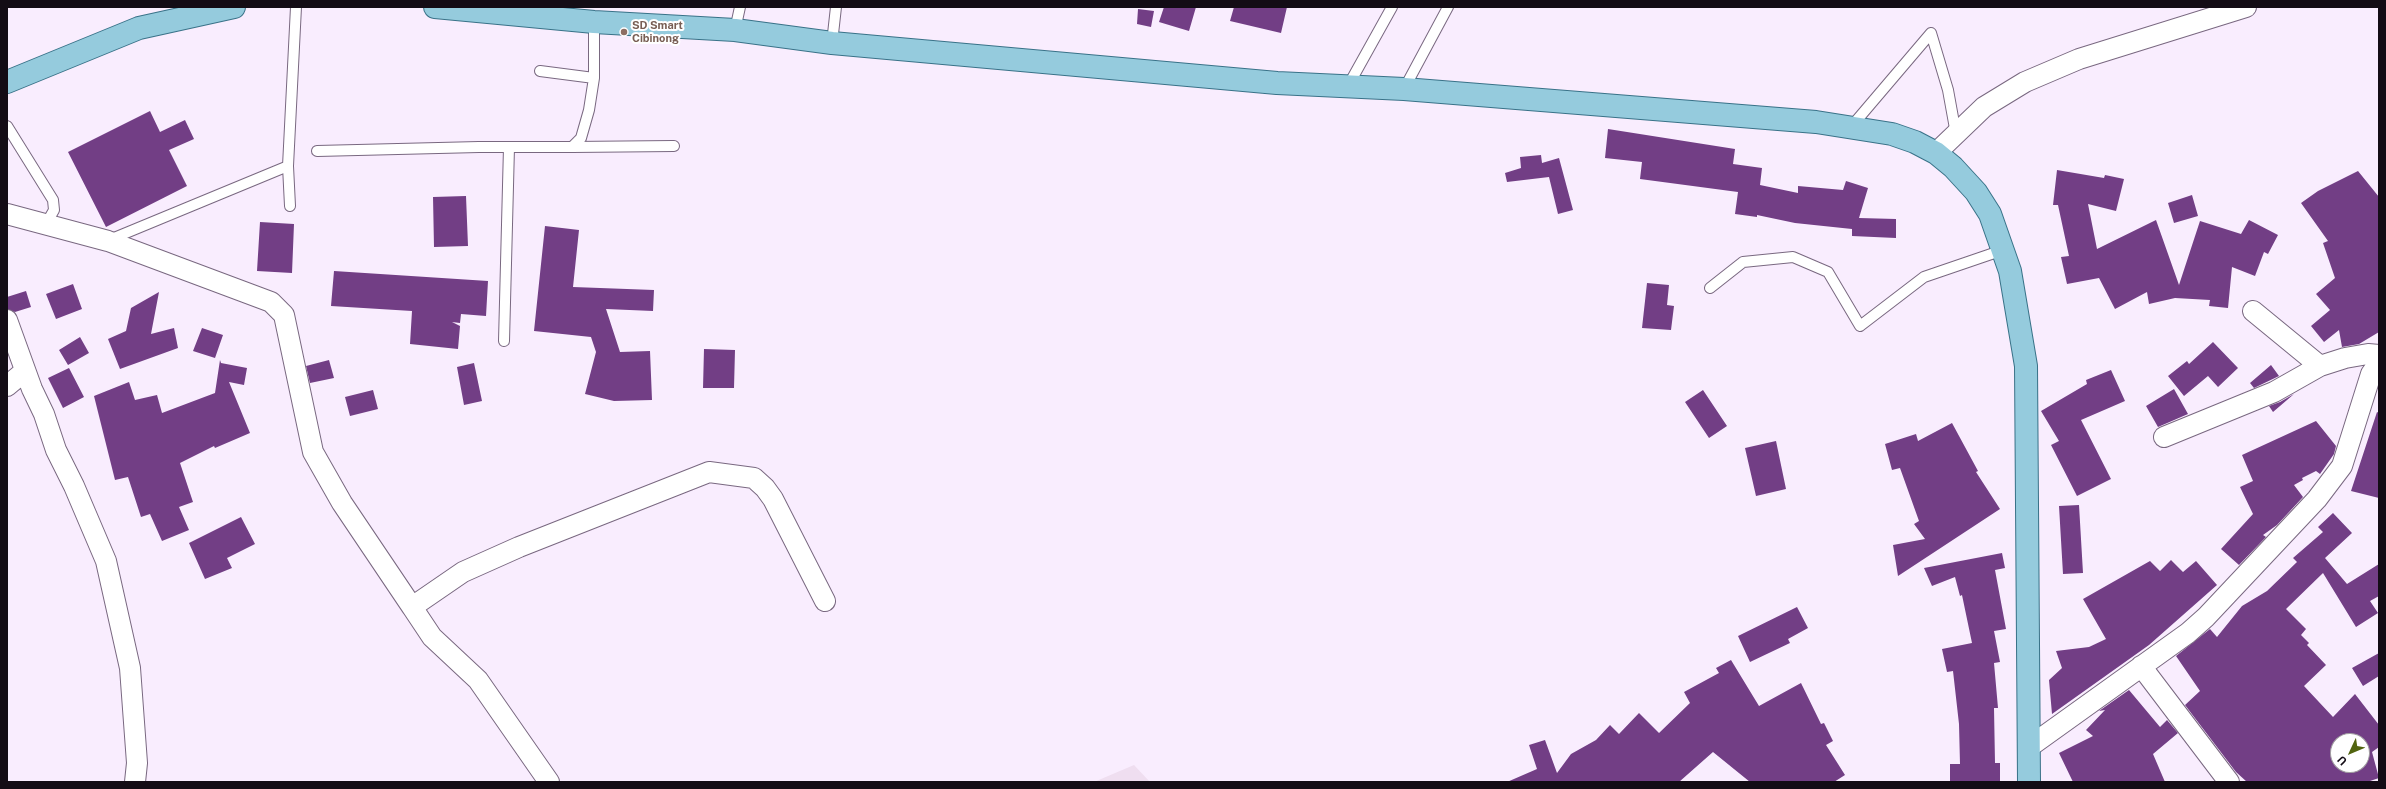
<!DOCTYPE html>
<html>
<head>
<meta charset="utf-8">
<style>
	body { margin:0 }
	#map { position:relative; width:2386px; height:789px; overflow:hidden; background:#f9edfe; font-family:"Public Sans",sans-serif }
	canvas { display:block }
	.frame { position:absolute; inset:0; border:8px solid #130c15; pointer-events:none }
	.north { position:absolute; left:2330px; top:733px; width:40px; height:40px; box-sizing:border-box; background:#fff; border:1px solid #a19ea1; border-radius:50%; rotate:226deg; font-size:11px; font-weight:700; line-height:16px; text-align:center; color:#130c15 }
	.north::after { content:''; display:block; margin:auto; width:14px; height:18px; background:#51640f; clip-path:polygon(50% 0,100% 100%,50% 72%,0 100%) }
</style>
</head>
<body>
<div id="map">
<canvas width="2386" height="789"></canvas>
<div class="frame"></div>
<div class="north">U</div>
</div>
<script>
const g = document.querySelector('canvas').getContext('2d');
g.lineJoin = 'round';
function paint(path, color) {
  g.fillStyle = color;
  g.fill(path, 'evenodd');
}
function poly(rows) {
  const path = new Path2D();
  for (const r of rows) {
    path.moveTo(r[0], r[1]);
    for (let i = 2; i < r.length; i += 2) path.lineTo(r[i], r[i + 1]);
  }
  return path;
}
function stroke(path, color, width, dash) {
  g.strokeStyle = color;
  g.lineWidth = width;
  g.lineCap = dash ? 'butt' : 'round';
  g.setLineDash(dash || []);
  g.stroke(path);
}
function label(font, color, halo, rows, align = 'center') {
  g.font = font + ' "Public Sans",sans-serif';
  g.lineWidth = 4;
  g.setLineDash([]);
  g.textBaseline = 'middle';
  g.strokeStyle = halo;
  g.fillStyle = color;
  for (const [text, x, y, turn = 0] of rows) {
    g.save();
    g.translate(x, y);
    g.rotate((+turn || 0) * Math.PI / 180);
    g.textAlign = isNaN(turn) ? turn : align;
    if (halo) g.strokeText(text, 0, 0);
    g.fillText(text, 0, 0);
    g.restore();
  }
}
const industrial = poly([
	[1134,765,1150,782,1094,782]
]);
const building = poly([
	[1164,7,1196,7,1189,31,1159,22],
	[1234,7,1287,7,1281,33,1230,21],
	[1138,9,1154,11,1151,27,1137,24],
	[150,111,160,132,185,120,194,139,169,150,187,186,106,227,68,152],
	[1608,129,1735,149,1733,164,1762,168,1760,185,1798,193,1798,186,1843,190,1846,181,1868,188,1859,218,1896,219,1896,238,1852,236,1852,229,1795,223,1757,215,1757,217,1735,214,1738,192,1640,179,1642,162,1605,158],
	[1541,155,1542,163,1559,158,1573,210,1558,214,1549,177,1507,182,1505,173,1521,168,1520,157],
	[2057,170,2104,178,2105,175,2124,179,2116,211,2088,204,2097,249,2156,220,2179,285,2200,221,2241,234,2249,220,2278,235,2268,254,2264,252,2255,276,2232,267,2228,308,2209,306,2210,300,2175,298,2149,304,2147,292,2115,309,2099,278,2067,284,2061,257,2069,256,2058,205,2053,205],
	[2358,171,2379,197,2379,332,2359,344,2342,347,2339,330,2324,342,2311,326,2330,310,2316,294,2335,278,2323,243,2328,241,2301,203,2318,191],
	[2192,195,2198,216,2174,223,2168,203],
	[466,196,468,246,434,247,433,197],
	[260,222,294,224,292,273,257,271],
	[545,226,579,230,573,287,654,290,653,311,606,309,620,352,650,351,652,400,614,401,585,394,596,352,591,337,534,331],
	[334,271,488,281,486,316,461,314,460,323,452,322,460,326,458,349,410,344,412,311,331,306],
	[1647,283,1669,285,1667,305,1674,306,1671,330,1642,328],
	[73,284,82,309,56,319,46,294],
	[26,291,31,307,15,312,7,309,7,297],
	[159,292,151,334,174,328,178,348,120,369,108,339,126,331,131,308],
	[202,328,223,335,215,358,193,351],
	[80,337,89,353,68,365,59,350],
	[2213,342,2238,368,2218,387,2208,376,2184,396,2168,376,2187,361,2189,364],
	[704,349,735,350,734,388,703,388],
	[220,360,221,363,247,368,244,385,229,382,250,433,215,448,214,446,180,463,193,502,179,507,189,530,162,541,150,514,141,517,128,477,115,480,94,396,129,382,135,400,157,395,162,413,215,393],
	[329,360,334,378,310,383,306,366],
	[474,363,482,401,464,405,457,367],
	[2271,365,2279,376,2254,388,2250,383],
	[69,368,84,397,63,408,48,378],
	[2111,370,2125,401,2081,420,2111,479,2077,496,2051,445,2059,441,2041,411,2087,384,2086,380],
	[2174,389,2188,414,2158,427,2146,406],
	[373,390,378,409,350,416,345,397],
	[1703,390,1727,426,1709,438,1685,402],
	[2294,394,2273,412,2269,406,2280,402],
	[2377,412,2379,413,2379,498,2351,491],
	[2316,421,2336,446,2334,454,2320,474,2316,471,2302,478,2303,480,2294,485,2303,497,2277,525,2263,535,2266,537,2239,565,2221,549,2253,514,2240,487,2253,481,2242,455],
	[1952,423,1978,471,1976,472,2000,509,1898,576,1893,545,1925,539,1914,524,1919,521,1900,468,1892,470,1885,444,1916,434,1918,441],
	[1776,441,1786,489,1756,496,1745,448],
	[2079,505,2083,573,2063,574,2059,506],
	[2333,513,2352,533,2325,558,2347,584,2379,564,2379,596,2370,601,2378,613,2356,627,2323,573,2286,609,2306,629,2301,635,2309,643,2307,645,2326,665,2304,686,2333,717,2355,694,2379,725,2379,747,2372,752,2379,778,2367,782,2247,782,2236,772,2185,705,2200,691,2176,656,2210,629,2217,637,2242,606,2267,591,2297,562,2293,558,2323,532,2318,527],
	[2338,741,2362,741,2362,765,2338,765],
	[241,517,255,544,227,558,232,568,205,579,189,543],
	[2002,553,2005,568,1995,570,2006,629,1994,631,2000,662,1994,663,1998,708,1994,708,1995,763,2000,763,2000,782,1950,782,1950,764,1960,764,1959,724,1953,671,1947,672,1942,649,1972,643,1962,595,1960,596,1955,577,1932,586,1924,568],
	[2171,560,2183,572,2196,561,2217,585,2149,645,2052,714,2049,680,2062,668,2056,651,2089,647,2106,639,2083,599,2150,561,2160,571],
	[1797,607,1808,628,1788,639,1790,643,1750,662,1738,636],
	[2379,653,2379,676,2363,686,2352,668],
	[1731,660,1759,706,1801,683,1821,724,1824,723,1833,741,1826,745,1845,775,1834,782,1750,782,1713,752,1679,782,1507,782,1537,769,1529,745,1545,740,1557,773,1571,754,1596,740,1610,725,1619,734,1639,713,1659,733,1690,703,1684,692,1719,673,1716,668],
	[2129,690,2160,727,2167,720,2178,733,2153,754,2165,782,2073,782,2059,753,2093,736,2086,730,2105,710,2099,711]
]);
const lane = poly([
	[735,30,740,7],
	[1931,33,1948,90,1956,134],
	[832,43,836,7],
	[540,71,594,78],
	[1348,86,1392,7],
	[1404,89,1448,7],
	[7,126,53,200,54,210,46,224],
	[1851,127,1931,33],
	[572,147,674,146],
	[317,151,479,147,572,147,581,138,589,110,594,78,594,22],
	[290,206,288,166,296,7],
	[109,240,288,166],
	[1710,288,1743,262,1793,257,1828,272,1860,326,1924,277,2003,250],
	[504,341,509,147]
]);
const street = poly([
	[1936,153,1984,107,2025,82,2079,59,2246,7],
	[7,214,108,241,271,302,284,315,313,452,342,503,412,607,463,572,519,547,709,472,754,478,765,488,773,499,825,601],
	[2253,311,2320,366],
	[7,320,32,389,44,414,56,450,74,486,106,561,130,668,137,763,135,782],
	[7,386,25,371],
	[2164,437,2274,392,2320,366,2345,358,2368,354,2379,355],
	[412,607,432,637,478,680,549,782],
	[2141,666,2229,782],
	[2029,747,2188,633,2206,617,2317,499,2342,466,2371,374,2379,363]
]);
const primary = poly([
	[435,7,594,22,735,30,832,43,1277,83,1404,89,1816,122,1892,134,1915,142,1936,153,1953,167,1976,192,1990,214,2010,271,2026,366,2029,782],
	[7,82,139,28,234,7]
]);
const markers = [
	[624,32,4,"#8d6e63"]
];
const educationNames = [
	["SD Smart",632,26],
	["Cibinong",632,39]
];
paint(industrial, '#efdef0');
paint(building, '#723e85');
stroke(lane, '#796880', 12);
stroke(street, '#796880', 22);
stroke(primary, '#397288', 24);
stroke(lane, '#fff', 10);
stroke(street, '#fff', 20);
stroke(primary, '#95cbdd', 22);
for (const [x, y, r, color] of markers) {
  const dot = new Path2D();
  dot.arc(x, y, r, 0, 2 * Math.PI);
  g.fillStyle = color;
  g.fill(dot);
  stroke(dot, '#fff', 1.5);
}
label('bold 11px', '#785e54', '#fff', educationNames, 'left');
</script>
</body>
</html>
